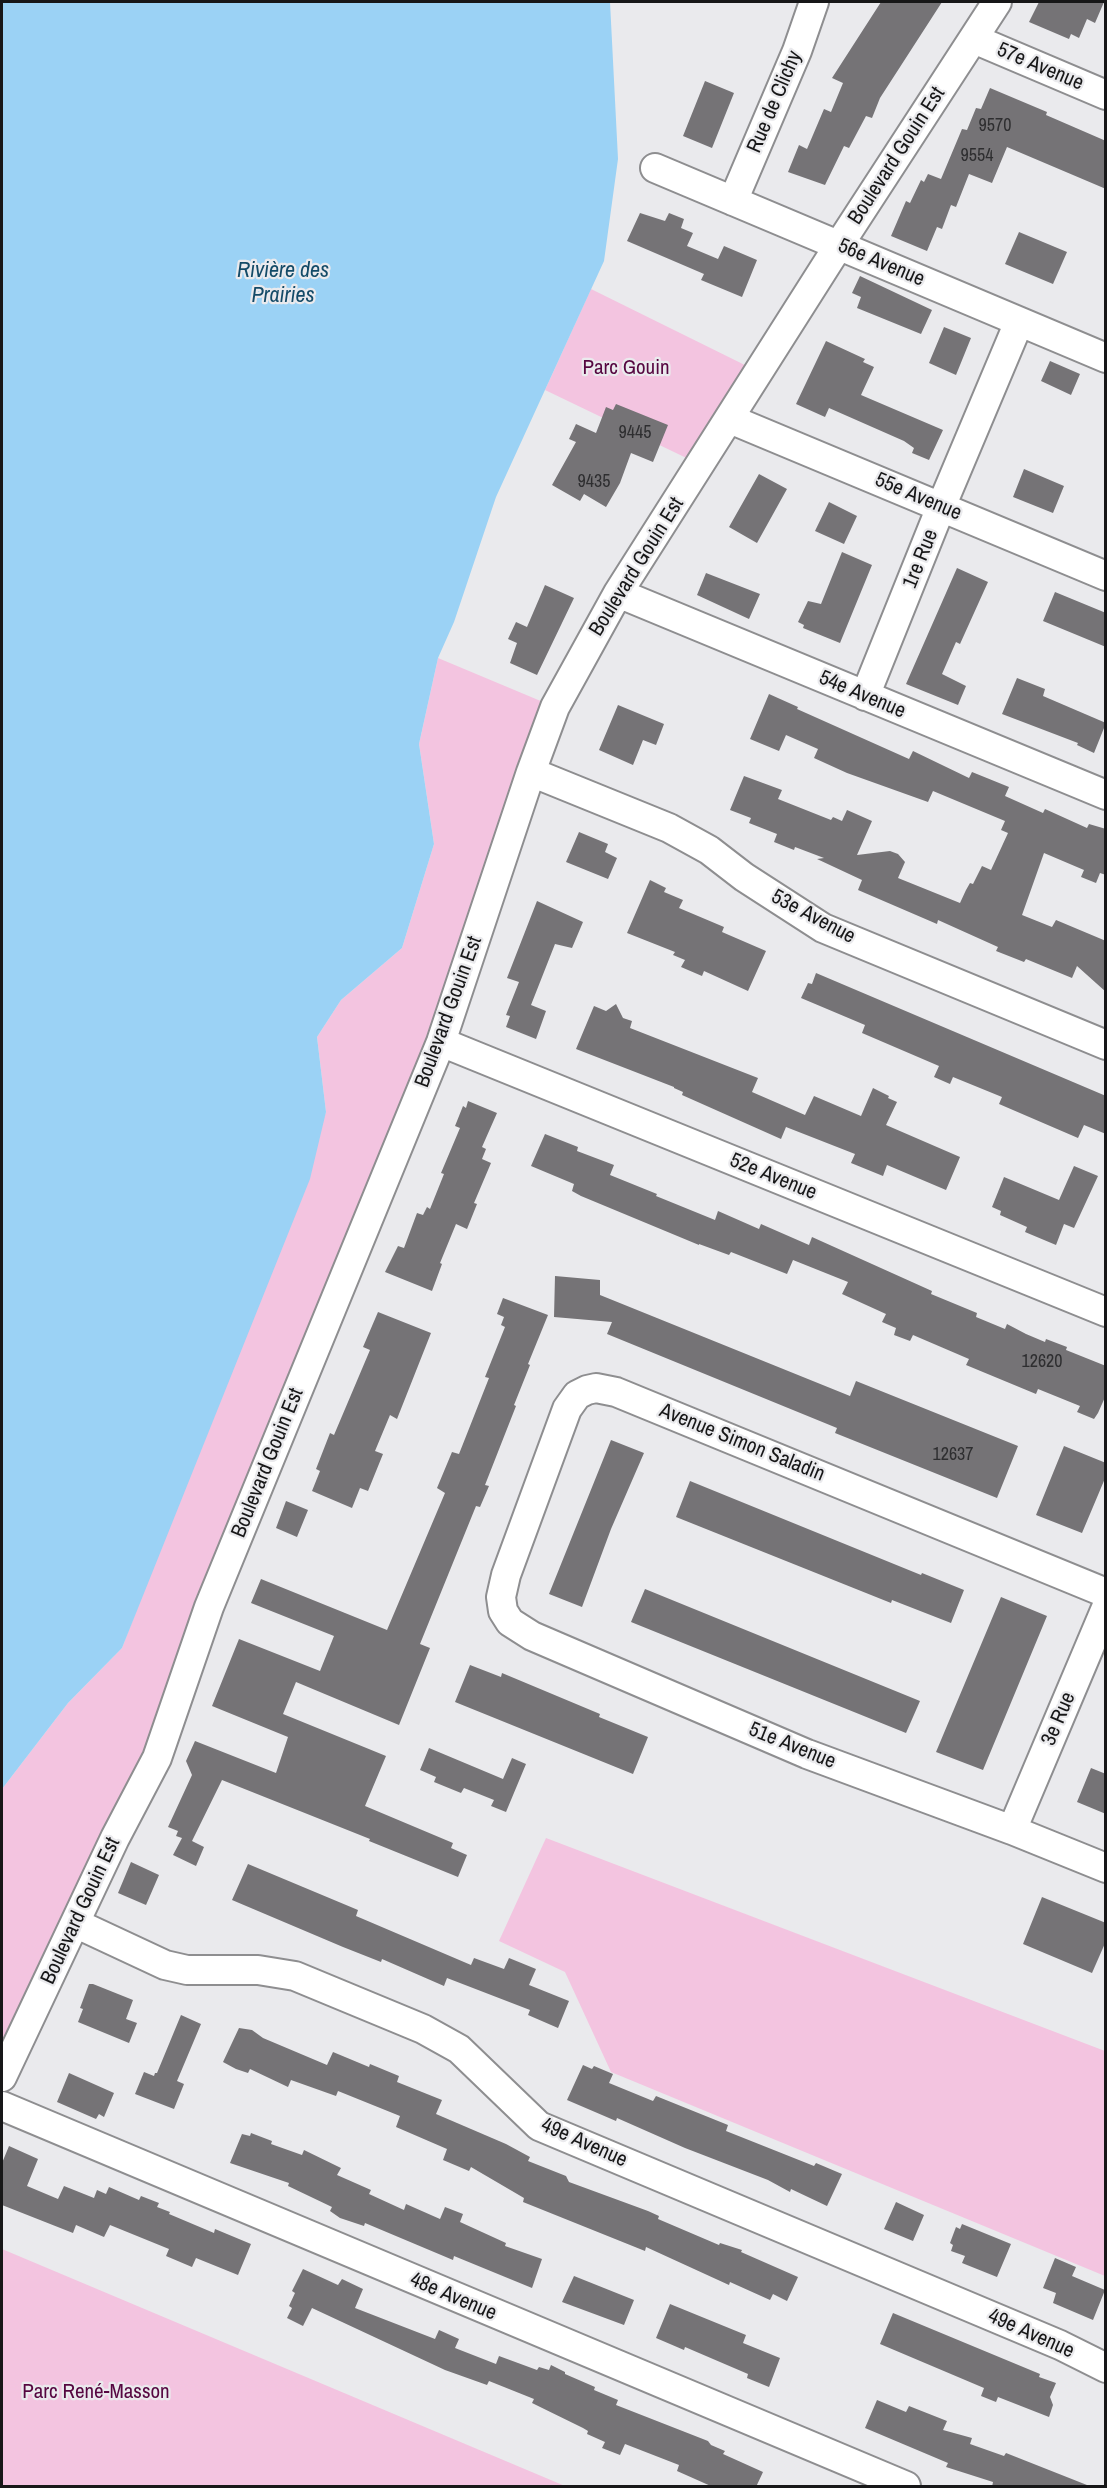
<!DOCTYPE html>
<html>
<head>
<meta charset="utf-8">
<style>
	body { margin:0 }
	#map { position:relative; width:1107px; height:2488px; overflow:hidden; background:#eaeaed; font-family:"Archivo Narrow",sans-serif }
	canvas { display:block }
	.frame { position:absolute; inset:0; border:3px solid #171718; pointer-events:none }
</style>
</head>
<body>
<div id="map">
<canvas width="1107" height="2488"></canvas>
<div class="frame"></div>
</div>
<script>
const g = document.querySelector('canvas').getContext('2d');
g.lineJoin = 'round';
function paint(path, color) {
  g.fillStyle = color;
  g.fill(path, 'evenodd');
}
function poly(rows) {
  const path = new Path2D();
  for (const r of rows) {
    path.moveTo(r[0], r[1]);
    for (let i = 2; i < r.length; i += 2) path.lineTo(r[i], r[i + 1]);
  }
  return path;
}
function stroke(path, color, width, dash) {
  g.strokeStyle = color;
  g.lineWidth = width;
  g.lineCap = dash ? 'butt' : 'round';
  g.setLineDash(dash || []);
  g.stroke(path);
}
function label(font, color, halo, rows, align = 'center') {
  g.font = font + ' "Archivo Narrow",sans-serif';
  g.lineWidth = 4.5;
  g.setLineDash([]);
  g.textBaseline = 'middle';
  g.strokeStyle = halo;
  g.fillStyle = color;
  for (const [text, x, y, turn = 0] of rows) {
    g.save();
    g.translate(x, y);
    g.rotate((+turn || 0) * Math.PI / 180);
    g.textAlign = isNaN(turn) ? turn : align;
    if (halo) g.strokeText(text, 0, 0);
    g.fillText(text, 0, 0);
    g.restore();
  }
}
const green = poly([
	[591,289,759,372,701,465,545,390],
	[438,658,555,707,157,1758,2,2077,2,1789,68,1703,122,1648,326,1112,317,1037,341,1000,402,948,434,844,419,744],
	[546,1838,1105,2051,1105,2276,611,2072,565,1972,499,1941],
	[2,2249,565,2486,2,2486]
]);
const water = poly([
	[2,2,610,2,618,159,604,261,496,497,454,622,438,658,419,744,434,844,402,948,341,1000,317,1037,326,1112,310,1179,122,1648,68,1703,2,1789]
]);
const building = poly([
	[881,2,942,2,880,98,872,118,866,116,849,148,844,146,825,185,788,172,799,145,807,149,824,109,831,112,843,83,832,78],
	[1039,2,1104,2,1095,23,1087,19,1079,38,1071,34,1069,39,1029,22],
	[705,81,734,93,712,148,683,136],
	[990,88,1047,112,1046,115,1106,141,1106,189,1007,147,992,183,969,174,956,207,951,205,942,229,937,227,927,251,891,236,906,201,910,203,921,180,924,182,928,174,941,179,962,129,967,130,976,108,981,109],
	[640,213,665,221,669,213,684,219,681,228,693,233,687,246,718,259,724,246,757,260,742,297,701,280,704,274,627,241],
	[1019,232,1067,252,1053,284,1005,264],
	[860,276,932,310,921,334,857,308,861,297,852,293],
	[944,327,971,338,956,375,929,363],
	[826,341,865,359,863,362,874,367,861,395,943,430,929,460,912,453,914,448,904,441,829,408,825,417,796,404],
	[1050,361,1080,374,1071,395,1041,381],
	[616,404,668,425,653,462,631,453,620,483,606,507,584,494,580,501,552,485,576,442,569,439,576,424,596,433,606,407,613,410],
	[1024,469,1064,486,1053,513,1013,497],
	[759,474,787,489,757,543,729,527],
	[829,502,857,516,844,544,815,531],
	[842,552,872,565,840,643,803,628,804,625,798,622,808,601,821,604],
	[957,568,988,582,960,644,956,642,942,674,966,686,958,705,906,684],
	[706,573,760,594,749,619,697,595],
	[545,585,574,598,537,675,510,663,517,643,508,639,516,622,527,627],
	[1055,592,1106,613,1106,647,1043,621],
	[1017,678,1045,689,1043,696,1106,723,1094,753,1077,745,1078,743,1002,714],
	[769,694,798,707,797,709,909,759,913,751,969,778,972,772,1009,787,1005,796,1043,813,1045,809,1087,828,1089,824,1106,829,1106,875,1100,873,1096,883,1081,877,1084,870,1044,853,1022,915,1052,927,1056,920,1106,941,1106,992,1077,966,1072,978,1026,959,1024,962,996,951,998,947,938,920,937,924,858,890,862,880,817,859,824,858,795,847,794,850,774,842,777,834,749,823,751,818,730,810,744,776,782,790,778,799,831,820,833,817,842,821,847,810,872,821,857,855,890,851,898,854,905,862,898,878,960,903,966,890,970,883,973,884,982,866,991,870,1008,833,1001,830,1005,821,933,791,928,802,847,773,814,758,818,749,786,735,779,751,750,739],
	[618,705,664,724,656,745,643,740,633,765,599,750],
	[579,832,608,844,605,852,617,858,608,879,566,862],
	[650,880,666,888,664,892,683,900,679,908,724,927,722,932,766,951,748,991,704,971,702,976,681,967,685,960,673,955,675,952,627,933],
	[537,901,583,922,572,948,555,944,531,1005,546,1011,536,1039,506,1027,510,1016,506,1015,519,982,507,978],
	[816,973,1106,1096,1106,1134,1084,1125,1078,1138,999,1104,1002,1097,953,1077,950,1084,934,1077,939,1066,862,1033,865,1025,801,998,808,983,812,984],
	[616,1004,623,1018,632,1021,630,1028,758,1078,752,1092,805,1115,814,1096,861,1116,873,1088,889,1096,888,1098,897,1102,886,1125,960,1157,946,1190,887,1165,883,1176,851,1163,855,1154,786,1127,781,1139,682,1095,683,1092,674,1088,674,1087,576,1049,594,1006,606,1011],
	[468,1101,497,1113,482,1147,486,1149,482,1159,491,1163,474,1203,477,1204,467,1229,456,1224,440,1263,442,1264,432,1291,385,1272,398,1246,404,1248,417,1213,423,1215,427,1207,430,1209,444,1174,441,1173,460,1128,455,1126,463,1106,466,1108],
	[545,1134,578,1147,577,1151,614,1165,610,1175,657,1194,656,1196,715,1220,718,1211,759,1229,761,1224,809,1245,812,1237,932,1291,931,1294,977,1313,976,1317,1005,1329,1007,1324,1026,1334,1045,1342,1046,1339,1067,1347,1066,1350,1106,1366,1106,1395,1098,1413,1094,1419,1077,1412,1080,1406,1038,1389,1036,1394,966,1365,969,1359,913,1335,910,1341,894,1335,896,1328,882,1322,886,1314,842,1294,848,1282,793,1260,787,1274,731,1252,729,1255,699,1244,699,1245,581,1196,572,1191,574,1184,531,1166],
	[1074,1166,1098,1176,1074,1228,1064,1224,1056,1245,1025,1232,1027,1227,1000,1215,1001,1211,992,1207,1004,1177,1059,1200],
	[555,1276,600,1280,600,1295,850,1396,856,1381,1018,1446,997,1498,835,1433,837,1428,607,1334,612,1322,554,1317],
	[503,1298,548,1315,528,1364,530,1365,514,1405,516,1406,485,1485,489,1486,480,1507,476,1506,420,1644,430,1648,399,1725,296,1682,283,1714,386,1756,365,1806,453,1843,451,1848,467,1855,458,1877,369,1841,370,1839,222,1780,192,1841,204,1847,196,1866,173,1855,182,1838,176,1836,178,1831,168,1827,192,1775,186,1761,195,1741,276,1773,288,1737,212,1706,239,1639,320,1671,334,1636,251,1603,261,1579,387,1630,445,1493,437,1488,452,1452,459,1454,489,1378,485,1377,505,1327,501,1325,504,1317,497,1314],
	[378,1312,431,1333,397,1419,390,1415,375,1451,383,1454,368,1491,360,1488,352,1508,312,1491,320,1471,316,1469,330,1433,334,1435,370,1350,363,1347],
	[611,1440,644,1453,611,1529,582,1607,549,1594],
	[1064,1446,1106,1463,1106,1476,1082,1533,1036,1515],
	[690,1481,921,1575,922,1573,964,1590,951,1623,892,1600,891,1603,676,1517],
	[286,1501,308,1510,297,1537,276,1528],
	[645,1589,920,1701,906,1733,631,1622],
	[1001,1597,1047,1616,983,1770,936,1752],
	[470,1665,501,1677,502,1673,600,1714,599,1717,648,1737,633,1774,455,1702],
	[429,1748,503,1779,512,1758,526,1764,506,1812,491,1806,494,1800,464,1788,461,1793,434,1782,436,1777,420,1770],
	[1091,1768,1106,1774,1106,1814,1077,1802],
	[131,1862,159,1875,146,1905,118,1893],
	[248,1864,358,1910,356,1916,471,1965,474,1958,504,1969,509,1958,536,1969,529,1985,569,2001,558,2028,528,2015,530,2010,447,1978,444,1986,382,1959,381,1962,343,1947,232,1900],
	[1042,1897,1106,1923,1106,1941,1092,1973,1023,1944],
	[89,1984,93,1984,133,2000,126,2019,137,2023,129,2043,78,2022,83,2009,80,2008],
	[181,2015,201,2024,177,2081,184,2084,174,2109,135,2094,144,2072,154,2076,155,2073,157,2073],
	[239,2028,252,2030,263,2038,327,2065,333,2052,369,2067,370,2064,399,2076,397,2082,442,2100,436,2114,506,2144,530,2157,528,2161,566,2176,569,2182,648,2211,659,2216,658,2219,719,2245,720,2243,742,2250,741,2252,798,2277,787,2301,773,2294,770,2300,730,2282,729,2285,646,2247,645,2251,523,2202,524,2198,471,2167,469,2171,443,2160,447,2149,396,2127,400,2116,338,2091,336,2096,291,2080,288,2087,250,2069,248,2073,236,2069,223,2062],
	[583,2065,592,2069,594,2066,613,2074,609,2083,653,2101,656,2096,728,2125,726,2131,814,2166,816,2163,842,2174,827,2206,791,2189,790,2192,768,2180,685,2148,617,2118,616,2121,567,2100],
	[69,2073,114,2093,104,2117,99,2114,96,2119,57,2102],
	[251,2133,272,2141,271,2144,302,2155,304,2150,341,2168,337,2175,371,2190,369,2194,404,2210,406,2204,440,2219,445,2207,463,2214,460,2222,506,2243,505,2246,542,2259,532,2288,454,2256,453,2260,365,2223,364,2226,340,2218,330,2211,332,2207,288,2186,289,2183,230,2163,242,2134,250,2136],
	[9,2146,38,2159,27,2186,58,2199,64,2186,94,2198,97,2190,106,2194,109,2187,139,2200,141,2196,159,2203,157,2207,170,2212,169,2214,214,2233,215,2229,251,2244,238,2275,196,2258,192,2267,166,2256,169,2249,110,2225,104,2237,76,2225,73,2233,2,2205,2,2163],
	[896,2202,924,2215,913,2241,884,2229],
	[962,2224,1011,2244,997,2277,962,2263,965,2256,951,2251,953,2245,950,2243,956,2227,960,2229],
	[1055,2258,1076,2267,1072,2276,1105,2290,1093,2320,1053,2303,1056,2293,1043,2288],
	[303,2269,338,2285,342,2279,363,2289,355,2308,435,2339,439,2330,459,2339,455,2348,496,2364,499,2356,537,2370,539,2367,549,2370,551,2365,565,2372,565,2374,595,2387,594,2390,618,2400,616,2405,708,2441,711,2445,725,2451,723,2454,763,2472,756,2487,713,2487,677,2471,679,2465,625,2444,620,2455,602,2448,605,2442,587,2434,588,2431,583,2428,532,2403,534,2399,489,2381,487,2385,445,2370,312,2308,303,2326,287,2318,292,2308,289,2306,295,2293,292,2291],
	[574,2276,634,2300,624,2325,562,2302],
	[670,2304,746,2335,743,2343,780,2358,769,2387,747,2378,748,2374,685,2347,684,2350,656,2338],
	[893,2313,1040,2374,1039,2377,1056,2383,1050,2397,1053,2405,1049,2417,998,2397,996,2402,981,2396,984,2388,880,2344],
	[877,2400,906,2412,909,2406,947,2421,943,2430,972,2438,970,2444,1004,2456,1006,2453,1092,2487,992,2487,993,2482,946,2467,948,2463,865,2428]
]);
const minor = poly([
	[974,39,1106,95],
	[655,168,1106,358],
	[733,201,797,51,814,2],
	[730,419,1106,576],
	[618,593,1106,795],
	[865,696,941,507,1019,322],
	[531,772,669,828,709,850,744,877,823,928,1106,1045],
	[441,1042,1106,1312],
	[1106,1593,616,1392,596,1388,587,1390,577,1395,567,1409,506,1575,501,1597,503,1611,510,1622,532,1636,807,1754,1012,1830,1106,1868],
	[1012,1830,1106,1608],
	[75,1923,165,1965,187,1970,258,1970,295,1976,423,2029,459,2049,539,2126,1060,2345,1106,2368],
	[2,2077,115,1838,157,1758,209,1607,441,1042,531,772,555,707,618,593,839,245,997,2],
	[2,2106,906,2486]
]);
const numberNames = [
	["9570",995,126],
	["9554",977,156],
	["9445",635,433],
	["9435",594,482],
	["12620",1042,1362],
	["12637",953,1455]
];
const streetNames = [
	["57e Avenue",1040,67,23],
	["Rue de Clichy",775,102,-67],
	["Boulevard Gouin Est",897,156,-57],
	["56e Avenue",881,263,23],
	["55e Avenue",918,497,23],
	["1re Rue",921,559,-68],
	["Boulevard Gouin Est",637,567,-58],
	["54e Avenue",862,695,23],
	["53e Avenue",813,917,28],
	["Boulevard Gouin Est",449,1012,-70],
	["52e Avenue",773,1177,22],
	["Avenue Simon Saladin",742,1443,22],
	["Boulevard Gouin Est",268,1463,-68],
	["3e Rue",1059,1719,-67],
	["51e Avenue",792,1746,22],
	["Boulevard Gouin Est",81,1911,-65],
	["49e Avenue",584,2143,24],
	["48e Avenue",453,2297,23],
	["49e Avenue",1031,2334,24]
];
const parkNames = [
	["Parc Gouin",626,368],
	["Parc René-Masson",96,2392]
];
const waterNames = [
	["Rivière des",283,271],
	["Prairies",283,296]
];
paint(green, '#f3c4e0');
paint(water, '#9bd2f5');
paint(building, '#757376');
stroke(minor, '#8e8e90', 32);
stroke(minor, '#fff', 28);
label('18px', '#2e2e30', null, numberNames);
label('21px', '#171718', '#eaeaed', streetNames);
label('21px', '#560741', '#eaeaed', parkNames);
label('italic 22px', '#144b68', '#eaeaed', waterNames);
</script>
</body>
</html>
